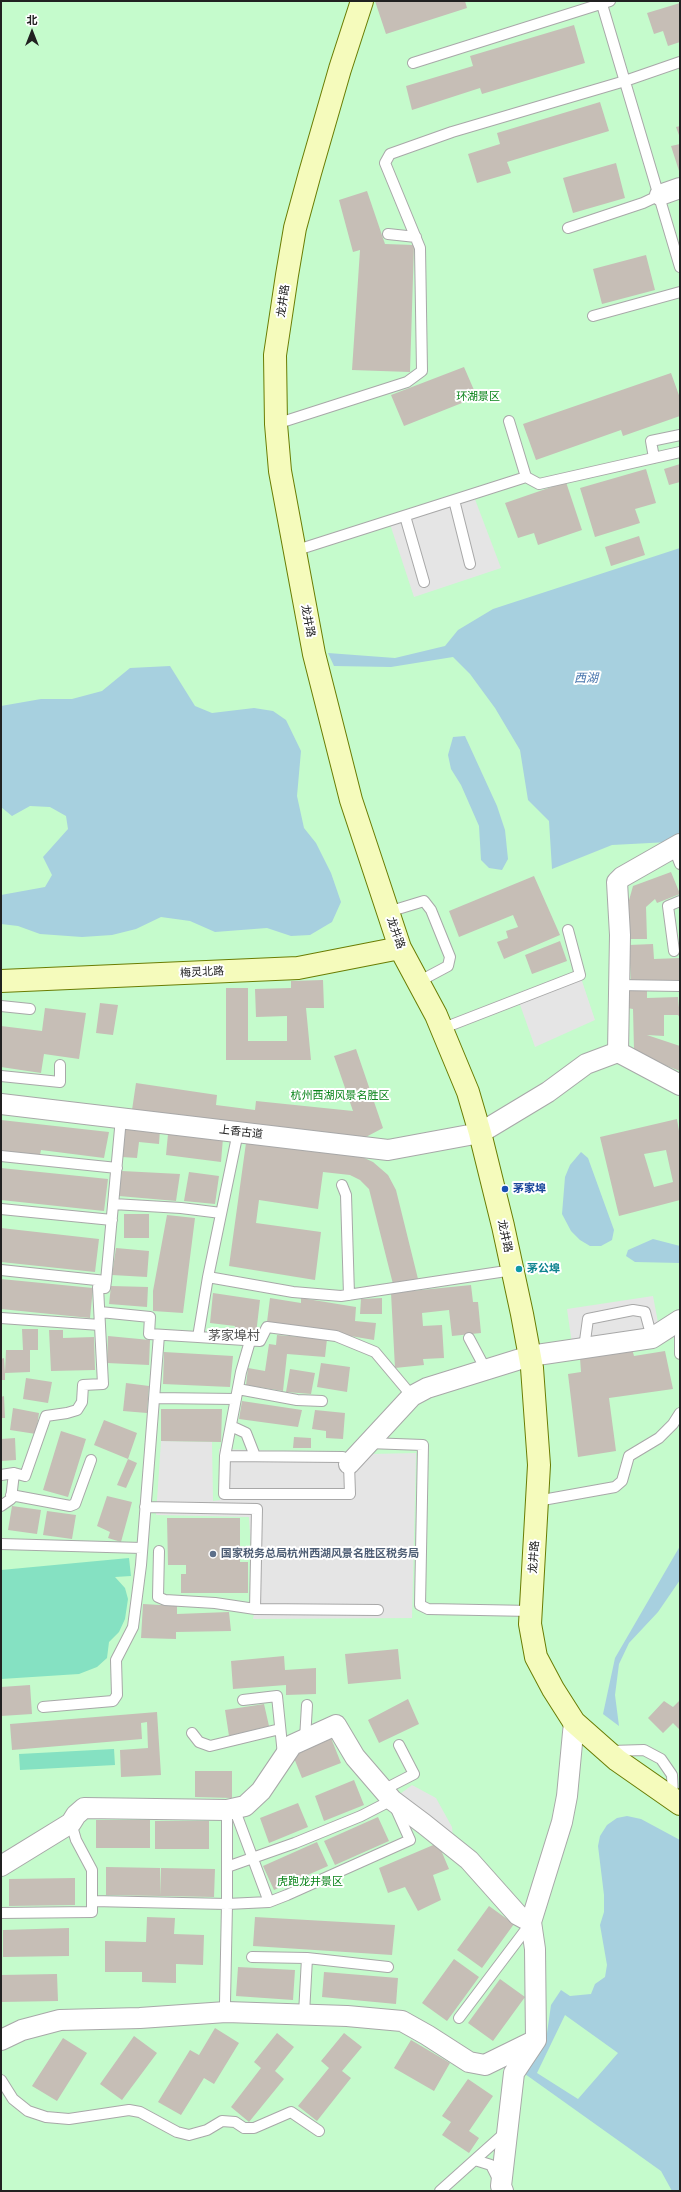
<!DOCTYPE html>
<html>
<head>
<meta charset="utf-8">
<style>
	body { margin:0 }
	#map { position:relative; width:681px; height:2192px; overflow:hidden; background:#f1efe7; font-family:"Golos Text","Noto Sans SC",sans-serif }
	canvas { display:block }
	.frame { position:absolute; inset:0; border:2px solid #212121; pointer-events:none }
	.north { position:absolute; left:12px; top:12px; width:40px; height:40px; -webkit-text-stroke:3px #fff; paint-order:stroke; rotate:0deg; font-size:11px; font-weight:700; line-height:16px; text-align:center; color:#212121 }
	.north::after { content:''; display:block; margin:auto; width:14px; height:18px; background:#212121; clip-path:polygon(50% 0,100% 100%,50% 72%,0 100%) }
</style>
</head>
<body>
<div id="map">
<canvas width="681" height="2192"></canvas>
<div class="frame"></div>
<div class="north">北</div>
</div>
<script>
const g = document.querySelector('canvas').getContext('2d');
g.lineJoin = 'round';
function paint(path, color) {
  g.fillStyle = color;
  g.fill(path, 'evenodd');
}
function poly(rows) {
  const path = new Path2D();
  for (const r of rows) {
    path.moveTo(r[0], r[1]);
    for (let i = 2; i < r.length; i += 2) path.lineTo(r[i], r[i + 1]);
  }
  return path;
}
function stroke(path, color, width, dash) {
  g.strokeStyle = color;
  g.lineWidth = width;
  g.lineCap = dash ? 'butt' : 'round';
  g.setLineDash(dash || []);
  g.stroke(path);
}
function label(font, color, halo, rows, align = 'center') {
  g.font = font + ' "Golos Text","Noto Sans SC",sans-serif';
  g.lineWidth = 4;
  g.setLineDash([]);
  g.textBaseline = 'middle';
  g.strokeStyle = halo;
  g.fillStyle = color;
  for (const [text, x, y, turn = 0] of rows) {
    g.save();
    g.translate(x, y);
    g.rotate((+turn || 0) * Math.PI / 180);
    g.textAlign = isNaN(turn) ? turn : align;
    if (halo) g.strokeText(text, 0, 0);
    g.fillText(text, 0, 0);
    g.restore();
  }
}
const park = poly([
	[1,1,680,1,680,2191,1,2191]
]);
const pitch = poly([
	[129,1558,131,1576,115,1577,125,1588,128,1599,125,1619,119,1632,109,1642,107,1658,97,1667,79,1674,1,1679,1,1570],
	[114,1749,115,1765,20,1770,19,1754]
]);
const parking = poly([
	[473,494,501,568,414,597,389,521],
	[580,975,595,1020,535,1047,518,999],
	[653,1296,660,1333,572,1344,567,1309],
	[161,1441,212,1442,213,1501,220,1500,219,1449,370,1454,416,1453,412,1618,253,1619,255,1609,249,1517,156,1515],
	[412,1785,436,1798,452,1827,454,1848,392,1800]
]);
const water = poly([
	[680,548,680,838,669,842,612,845,552,869,549,821,528,800,520,750,495,708,470,674,453,657,391,667,334,666,328,653,395,658,445,646,458,630,493,609],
	[170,666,195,706,212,713,254,708,273,711,286,720,301,751,297,796,304,828,316,843,331,873,341,902,332,922,310,935,291,936,267,928,215,932,190,921,161,917,136,929,112,935,82,937,40,934,18,926,1,924,1,895,45,887,52,875,43,857,68,829,66,816,50,807,30,806,12,816,1,807,1,706,41,699,72,699,102,691,130,668],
	[465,736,497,806,505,830,508,859,502,870,489,868,481,860,479,826,461,785,451,769,448,755,453,737],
	[581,1152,588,1158,614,1230,612,1240,601,1246,590,1246,580,1240,571,1231,562,1214,565,1177,570,1165],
	[653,1239,680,1246,680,1263,635,1262,626,1256,628,1250],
	[680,1546,680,1580,658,1612,629,1643,619,1664,615,1695,619,1726,603,1714,615,1658],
	[627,1816,641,1819,680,1840,680,2191,672,2191,661,2171,525,2074,547,2033,551,2005,561,1990,570,1996,591,1994,595,1984,605,1977,607,1965,600,1925,604,1912,604,1895,598,1846,600,1836,607,1825,617,1818],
	[565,2015,618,2053,578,2099,537,2073]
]);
const building = poly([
	[375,1,465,1,467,8,386,34],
	[680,3,680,42,668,46,663,31,654,34,647,13],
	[574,25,585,63,482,94,480,88,412,110,406,86,473,66,470,56],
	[600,102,609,131,507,162,511,173,477,183,468,154,500,144,497,133],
	[680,126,680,138,676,127],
	[680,144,680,174,671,146],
	[616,163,625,198,573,213,563,178],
	[367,191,385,244,414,245,410,372,352,370,360,250,353,252,339,200],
	[646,255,655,290,602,304,593,269],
	[464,367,477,397,404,426,391,395],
	[671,373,680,398,680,416,623,436,621,430,536,460,523,424],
	[680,464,680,482,669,485,664,469],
	[646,469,656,503,635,509,640,523,595,537,580,488],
	[566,482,582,530,538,545,534,533,518,538,505,503],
	[639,536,645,555,611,566,605,547],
	[671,872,680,894,657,903,655,899,646,907,647,939,627,939,626,911,633,886],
	[534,876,560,935,504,959,497,942,508,938,506,931,518,927,513,915,459,937,449,911],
	[560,941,567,961,532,974,525,955],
	[653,944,654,959,680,958,680,980,631,982,629,945],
	[323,980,324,1008,306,1008,311,1060,226,1060,226,988,248,988,248,1041,287,1041,287,1016,256,1017,255,989,291,988,291,981],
	[627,989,647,989,647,998,678,997,680,1018,678,1015,664,1015,664,1036,647,1035,680,1046,680,1071,638,1055,634,1050,633,1009,627,1008],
	[100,1003,118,1005,113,1035,96,1033],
	[45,1008,86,1013,79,1059,44,1054,41,1073,1,1067,1,1026,42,1031],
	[356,1049,383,1128,364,1138,132,1110,136,1083,217,1095,216,1105,255,1110,256,1101,353,1111,334,1056],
	[677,1119,680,1137,680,1200,619,1216,600,1137],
	[666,1150,673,1182,654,1187,644,1154],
	[1,1120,109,1132,104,1158,41,1150,40,1155,1,1152],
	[125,1126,160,1129,159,1144,139,1142,137,1158,122,1157],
	[168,1134,223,1138,221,1162,166,1155],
	[246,1143,358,1155,373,1162,388,1175,396,1190,419,1283,394,1288,369,1189,360,1180,350,1175,323,1172,318,1209,259,1200,256,1223,321,1232,315,1280,229,1266],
	[1,1168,108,1179,104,1211,1,1200],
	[122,1171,180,1174,176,1201,119,1196],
	[189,1172,219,1176,215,1204,184,1201],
	[124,1214,149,1214,149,1238,124,1238],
	[167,1215,195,1218,183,1313,153,1311,153,1291],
	[1,1228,99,1239,95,1272,1,1262],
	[116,1248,149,1251,147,1277,112,1275],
	[1,1279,93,1288,90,1318,1,1309],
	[471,1285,473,1302,478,1302,481,1333,452,1336,449,1310,422,1313,423,1326,442,1325,444,1358,423,1359,424,1365,395,1368,391,1293],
	[111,1286,148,1287,147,1307,109,1304],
	[213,1293,260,1300,256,1334,234,1333,235,1326,210,1323],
	[270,1298,301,1303,301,1298,356,1307,355,1321,376,1323,374,1340,267,1322],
	[382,1298,382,1314,360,1314,361,1299],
	[22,1329,38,1329,38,1350,30,1350,30,1372,5,1373,5,1380,1,1380,1,1359,4,1358,5,1373,6,1350,23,1350],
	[49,1330,63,1330,63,1338,94,1337,95,1370,51,1371],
	[277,1335,327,1339,325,1357,287,1354,283,1391,246,1385,248,1368,265,1371,269,1344,276,1345],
	[108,1336,150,1340,149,1365,107,1363],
	[632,1349,634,1356,665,1351,673,1389,609,1398,616,1451,578,1457,568,1374,581,1372,580,1358],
	[164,1352,233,1356,230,1387,163,1384],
	[321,1363,350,1367,347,1392,317,1387],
	[290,1369,315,1373,311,1394,286,1392],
	[26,1378,52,1382,48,1403,23,1399],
	[126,1383,149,1386,147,1413,123,1411],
	[4,1396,5,1418,1,1418,1,1397],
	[242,1401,302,1410,298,1427,239,1419],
	[13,1408,39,1413,36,1434,10,1430],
	[161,1409,222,1409,221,1442,161,1441],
	[315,1410,345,1413,343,1439,326,1438,326,1431,312,1429],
	[104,1420,137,1433,128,1459,137,1463,126,1488,117,1485,128,1459,94,1445],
	[61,1431,86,1439,68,1497,43,1490],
	[294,1437,311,1438,311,1448,293,1448],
	[15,1438,16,1460,1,1461,1,1439],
	[107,1496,132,1502,121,1542,108,1538,110,1532,97,1526],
	[12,1506,41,1510,37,1534,8,1530],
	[47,1511,76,1515,72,1539,43,1535],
	[167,1518,240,1518,240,1562,248,1562,248,1593,181,1593,181,1574,186,1574,186,1565,168,1565],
	[143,1604,177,1606,177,1614,229,1612,231,1631,176,1632,176,1639,141,1638],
	[398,1649,401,1679,348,1684,345,1654],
	[284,1656,285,1670,316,1668,316,1694,286,1695,286,1685,233,1689,231,1661],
	[30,1685,32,1714,1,1716,1,1687],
	[408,1699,419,1724,379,1743,368,1720],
	[680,1700,680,1730,673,1723,663,1733,648,1718,664,1701,673,1707],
	[264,1704,269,1726,229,1736,225,1710],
	[157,1712,161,1775,121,1777,120,1750,148,1748,147,1722,141,1723,142,1739,12,1750,10,1724],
	[331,1738,341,1763,302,1778,292,1753],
	[195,1771,232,1771,232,1798,195,1797],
	[354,1780,364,1805,324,1821,315,1796],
	[298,1803,308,1827,269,1843,260,1818],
	[378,1817,389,1841,335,1865,324,1841],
	[96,1820,150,1820,150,1848,96,1848],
	[155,1821,209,1821,209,1849,155,1849],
	[317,1842,328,1866,274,1890,263,1866],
	[438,1843,449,1869,433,1875,441,1900,418,1911,405,1887,388,1893,379,1868],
	[106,1867,160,1868,160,1896,106,1895],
	[161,1868,215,1869,214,1897,160,1896],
	[75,1878,75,1905,9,1906,9,1879],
	[489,1906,514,1924,482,1968,457,1950],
	[147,1917,175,1918,174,1934,204,1935,203,1965,176,1964,176,1983,142,1982,142,1972,105,1972,105,1941,146,1942],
	[255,1917,395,1925,392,1955,253,1946],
	[69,1928,69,1956,3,1957,3,1930],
	[454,1959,479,1977,447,2021,422,2003],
	[238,1967,295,1970,293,2000,236,1996],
	[324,1972,398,1978,396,2004,322,1997],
	[57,1974,58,2001,1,2002,1,1975],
	[500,1979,525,1997,493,2041,468,2023],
	[215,2028,239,2043,214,2084,204,2078,181,2115,158,2102,190,2050,199,2055],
	[277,2033,294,2047,275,2071,284,2079,249,2122,231,2107,261,2068,254,2062],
	[344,2033,362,2047,342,2071,351,2078,317,2121,298,2106,329,2068,321,2061],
	[134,2036,157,2053,122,2100,100,2084],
	[63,2038,87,2053,57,2101,32,2086],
	[411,2040,450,2063,434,2091,394,2068],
	[468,2079,493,2096,469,2131,479,2138,469,2153,442,2135,451,2122,442,2116]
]);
const lane = poly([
	[601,1,680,267],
	[413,63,610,1],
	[568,228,643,203,660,195],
	[388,234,416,237],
	[593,316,680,292],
	[276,424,407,382,422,371,420,248,385,163,390,154,452,132,625,81,680,62],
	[654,458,651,441,680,435],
	[526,477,539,484,680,452],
	[454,500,470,564],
	[405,516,424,582],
	[294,551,526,477,509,421],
	[674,848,680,864],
	[388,912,424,901,431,910,450,957,448,966,418,982],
	[674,951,668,906,680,901],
	[619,985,680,986],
	[1,1006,30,1009],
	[441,1029,580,975,568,930],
	[1,1076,60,1082,60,1065],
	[1,1156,117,1168],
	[342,1185,346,1195,349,1295],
	[113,1204,181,1208,221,1213],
	[1,1209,112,1220],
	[1,1270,106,1281],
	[208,1277,293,1292,341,1296,513,1270],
	[100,1312,150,1317,149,1334,198,1337,208,1277,238,1132],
	[1,1318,100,1325],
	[680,1336,680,1354],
	[198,1337,260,1341,267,1327,336,1336,375,1352,412,1396],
	[469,1338,486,1370],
	[584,1348,588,1319,633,1310,645,1312,652,1338],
	[238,1389,297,1400,322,1401],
	[154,1398,236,1399],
	[231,1426,246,1433,255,1456],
	[368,1443,423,1445,420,1605,428,1609,531,1611],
	[225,1456,343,1457,349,1464,350,1494,224,1494,225,1456],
	[225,1456,241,1372,250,1341],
	[1,1475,14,1473,25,1476,46,1416,67,1413,77,1410,82,1402,83,1385,103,1384,98,1287,105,1288,106,1281,121,1118],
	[11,1495,70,1506,75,1504,91,1460],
	[537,1501,615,1487,622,1481,629,1456,659,1438,673,1424,680,1413],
	[1,1506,11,1499,14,1473],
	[145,1507,257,1509,255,1609],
	[1,1544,142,1548],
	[159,1551,158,1597,165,1600,215,1603,255,1609,378,1610],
	[243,1700,277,1696,283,1755],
	[43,1707,113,1701,117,1695,116,1660,133,1627,141,1565,159,1335],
	[192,1733,199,1742,210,1746,280,1729],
	[305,1739,307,1705],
	[611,1751,644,1750,661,1759,672,1775,673,1797],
	[383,1790,414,1774,399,1745],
	[234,1808,269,1902],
	[227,1810,227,1867],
	[93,1901,227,1904,269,1902,287,1895,410,1840,392,1800,361,1816,295,1843,227,1867,227,1904,225,2003,226,2012],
	[1,1913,92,1912,92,1870,76,1840,71,1823],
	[252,1957,307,1958,388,1967],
	[304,2014,307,1958],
	[459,2018,530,1924],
	[1,2080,13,2099,28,2111,46,2117,69,2119,129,2110,140,2112,177,2132,189,2135,207,2130,222,2121,235,2122,244,2128,254,2128,291,2112,319,2131],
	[475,2160,491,2165,499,2181],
	[440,2191,507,2131]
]);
const street = poly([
	[660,195,680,188],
	[618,1052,620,935,617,882,622,877,680,844],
	[1,1104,388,1150,480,1133,548,1092,586,1064,618,1052,680,1085],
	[349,1464,412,1396,427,1388,530,1356,652,1338,680,1320],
	[1,1866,71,1823,76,1815,84,1808,227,1810,245,1806,261,1791,292,1745,336,1725,355,1757,392,1800,424,1824,469,1860,518,1915,531,1922],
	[1,2040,22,2030,60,2020,140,2018,226,2012,347,2016,402,2021,427,2035,469,2062,485,2065,536,2040],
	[503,2191,501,2186,514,2073,536,2040,535,1949,531,1922,562,1822,567,1796,574,1722]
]);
const secondary = poly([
	[362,1,340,69,310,173,295,228,287,275,275,355,276,424,280,471,314,654,351,800,400,948,436,1015,468,1092,480,1133,503,1226,522,1314,532,1368,539,1465,530,1624,536,1657,553,1689,574,1722,617,1760,680,1804],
	[1,981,298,968,400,948]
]);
const markers = [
	[505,1189,4,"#1a4fb4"],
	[519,1269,4,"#0f9aa8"],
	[213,1554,4,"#5c6f8a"]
];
const streetNames = [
	["龙井路",283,301,-82],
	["龙井路",308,621,79],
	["龙井路",396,933,70],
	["梅灵北路",202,972,-3],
	["上香古道",241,1132,7],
	["龙井路",505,1236,77],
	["龙井路",534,1557,-86]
];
const parkNames = [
	["环湖景区",478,397],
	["杭州西湖风景名胜区",340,1096],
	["虎跑龙井景区",310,1882]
];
const transitNames = [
	["茅家埠",513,1189]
];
const cultureNames = [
	["茅公埠",527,1269]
];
const serviceNames = [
	["国家税务总局杭州西湖风景名胜区税务局",221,1554]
];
const waterNames = [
	["西湖",586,678]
];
const quarterNames = [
	["茅家埠村",234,1336]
];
paint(park, '#c5fbcc');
paint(pitch, '#85e1c2');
paint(parking, '#e5e5e5');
paint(water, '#a7d0df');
paint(building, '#c6beb6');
stroke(lane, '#a8a8a8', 12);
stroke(street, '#a8a8a8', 22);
stroke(secondary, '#6a7d03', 24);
stroke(lane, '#fff', 10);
stroke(street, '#fff', 20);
stroke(secondary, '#f5fbbc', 22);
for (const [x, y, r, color] of markers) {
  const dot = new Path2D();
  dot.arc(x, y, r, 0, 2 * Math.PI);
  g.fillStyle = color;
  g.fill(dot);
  stroke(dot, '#fff', 1.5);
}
label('11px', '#212121', '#fff', streetNames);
label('11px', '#0a841a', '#fff', parkNames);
label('bold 11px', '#164399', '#fff', transitNames, 'left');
label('bold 11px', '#0d838f', '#fff', cultureNames, 'left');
label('bold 11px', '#4e5e75', '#fff', serviceNames, 'left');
label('italic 12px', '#4774ac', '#fff', waterNames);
label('13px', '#545454', '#fff', quarterNames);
</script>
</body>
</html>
